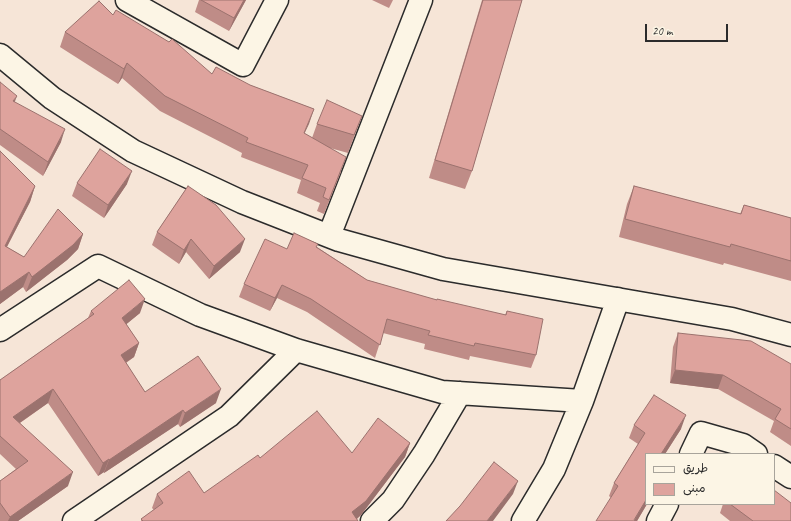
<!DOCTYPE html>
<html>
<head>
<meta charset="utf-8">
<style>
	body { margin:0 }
	#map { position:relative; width:791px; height:521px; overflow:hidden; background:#f6e5d7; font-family:Caveat,"Playpen Sans Arabic",sans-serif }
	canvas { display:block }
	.legend { position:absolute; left:645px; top:453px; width:130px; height:52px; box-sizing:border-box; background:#fcf5e5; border:1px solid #a8a49b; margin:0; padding:5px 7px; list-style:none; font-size:12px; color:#2b2b2b }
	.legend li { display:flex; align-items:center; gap:8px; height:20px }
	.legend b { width:20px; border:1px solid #a8a49b }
	.scale { position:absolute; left:645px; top:24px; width:83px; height:18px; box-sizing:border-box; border:2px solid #2b2b2b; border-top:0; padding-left:5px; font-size:12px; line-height:14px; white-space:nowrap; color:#2b2b2b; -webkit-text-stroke:3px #fcf5e5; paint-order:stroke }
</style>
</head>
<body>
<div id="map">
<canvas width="791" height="521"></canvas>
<ul class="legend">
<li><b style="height:5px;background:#fcf5e5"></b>طريق</li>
<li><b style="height:11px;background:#dea39d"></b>مبنى</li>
</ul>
<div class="scale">20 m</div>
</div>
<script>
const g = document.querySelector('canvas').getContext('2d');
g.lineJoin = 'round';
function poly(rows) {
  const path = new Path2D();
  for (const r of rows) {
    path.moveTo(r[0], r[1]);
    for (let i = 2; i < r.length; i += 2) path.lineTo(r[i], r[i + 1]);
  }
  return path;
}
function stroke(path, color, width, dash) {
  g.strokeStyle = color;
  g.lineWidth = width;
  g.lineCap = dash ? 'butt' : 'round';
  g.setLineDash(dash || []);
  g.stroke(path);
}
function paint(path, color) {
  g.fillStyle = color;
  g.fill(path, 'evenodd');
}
const street = poly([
	[127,0,243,65,277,0],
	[0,55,52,98,133,151,242,202,339,240,443,269,732,319,791,335],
	[329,236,421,0],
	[0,330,98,266,200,315,296,350,442,392,582,401],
	[691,454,701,433,743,445,756,454],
	[774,466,791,477],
	[74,521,229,416,296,350],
	[372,521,393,500,424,454,460,393],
	[523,521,554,469,582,401,618,299],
	[658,521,667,504]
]);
const wall = poly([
	[199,0,246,0,229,31,195,12],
	[372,0,393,0,389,8],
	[482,0,522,0,472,171,465,189,429,178],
	[113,15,212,74,250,85,314,109,304,133,312,138,317,124,362,116,348,153,330,148,341,172,324,214,317,211,320,203,297,193,301,180,241,157,242,153,160,111,122,78,118,84,60,47,65,32],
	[0,82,15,102,61,142,43,176,0,145],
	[0,151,35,186,30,202,7,247,24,257,83,234,78,249,67,260,26,292,23,287,0,304],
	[77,183,127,184,104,218,72,196],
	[188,186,240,252,209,279,186,252,179,264,152,245,157,232],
	[634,186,740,214,744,205,791,218,791,281,724,263,723,265,619,237,627,204],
	[317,247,367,280,436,300,505,315,507,311,536,355,531,368,470,356,469,360,424,349,425,344,383,333,375,358,307,312,277,298,270,311,239,297,244,284],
	[91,311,140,313,126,324,139,343,134,357,126,363,145,392,216,403,180,427,178,424,104,473,104,472,98,476,48,403,20,423,68,486,18,521,0,521,0,481,16,469,0,454,0,380,88,318],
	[678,333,791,364,791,446,770,432,774,421,718,389,670,383,673,347],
	[634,425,681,429,665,454,646,454,647,504,637,521,609,496,614,483,638,444,629,438],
	[410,443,405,457,361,515,357,519,358,521,141,521,141,519,154,510,152,508,157,494,204,493,260,458,352,453],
	[723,504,774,504,791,521,730,521,720,513]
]);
const shadedWall = poly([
	[244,0,246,0,229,31,234,18],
	[127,63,122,78,118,84,124,69],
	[17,96,12,109,13,101],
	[314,109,309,124,298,147,304,133],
	[65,129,61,142,43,176,48,162],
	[132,171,127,184,104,218,108,205],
	[35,186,30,202,0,260,5,246],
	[83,234,78,249,67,260,26,292,32,277],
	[191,239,186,252,179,264,184,250],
	[245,239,240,252,209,279,214,266],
	[29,272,23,287,0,304,0,292],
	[282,285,277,298,270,311,275,298],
	[145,299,140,313,117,332,122,318],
	[139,343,134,357,116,369,121,355],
	[675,370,723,375,718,389,670,383],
	[53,389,48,403,8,431,13,417],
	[221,389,216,403,180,427,185,413],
	[183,410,178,424,104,473,109,460],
	[686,415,681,429,665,454,661,454],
	[410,443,405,457,361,515,354,521,352,512],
	[109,459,104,472,98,476,103,463],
	[73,472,68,486,18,521,8,521,10,517],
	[518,481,513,494,493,521,487,521],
	[646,500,646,504,647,504,637,521,634,521]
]);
const building = poly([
	[201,0,244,0,234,18,201,0],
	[483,0,522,0,472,171,435,160,483,0],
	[99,1,113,15,116,10,169,42,172,39,212,74,216,67,250,85,314,109,304,133,346,157,329,200,323,197,326,188,302,178,308,165,246,142,248,138,165,96,127,63,124,69,65,32,99,1],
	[0,82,17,96,13,101,65,129,48,162,0,129,0,82],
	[327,100,362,116,354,135,317,124,327,100],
	[100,149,132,171,108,205,77,183,100,149],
	[0,151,35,186,5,246,24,257,58,209,83,234,73,245,32,277,29,272,0,292,0,151],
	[188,186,216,205,245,239,214,266,191,239,184,250,157,232,188,186],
	[634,186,741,214,744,205,791,218,791,261,731,244,730,247,625,219,634,186],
	[294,233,318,244,316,247,367,280,437,300,437,299,506,315,507,311,543,319,536,355,475,343,474,346,428,335,430,331,387,319,380,345,311,299,282,285,275,298,244,284,265,239,287,249,294,233],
	[129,280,145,299,122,318,139,343,121,355,145,392,198,356,221,389,185,413,183,410,109,460,109,459,103,463,53,389,13,417,73,472,10,517,0,503,0,481,28,461,0,436,0,380,94,314,91,311,129,280],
	[678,333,751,341,791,364,791,429,775,419,781,409,723,375,675,370,678,333],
	[654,395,686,415,661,454,646,454,646,500,634,520,636,521,596,521,618,486,614,483,645,433,634,425,654,395],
	[317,411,352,453,378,418,410,443,366,501,352,512,358,521,143,521,141,519,163,503,157,494,189,471,204,493,258,455,260,458,317,411],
	[494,462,518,481,487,521,446,521,460,506,494,462],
	[774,490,791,503,791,521,753,521,730,504,774,504,774,490]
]);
stroke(street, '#2b2b2b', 25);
stroke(street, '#fcf5e5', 22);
paint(wall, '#bf8c87');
paint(shadedWall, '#9b726e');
paint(building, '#dea39d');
stroke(building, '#9b726e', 1);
</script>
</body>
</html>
